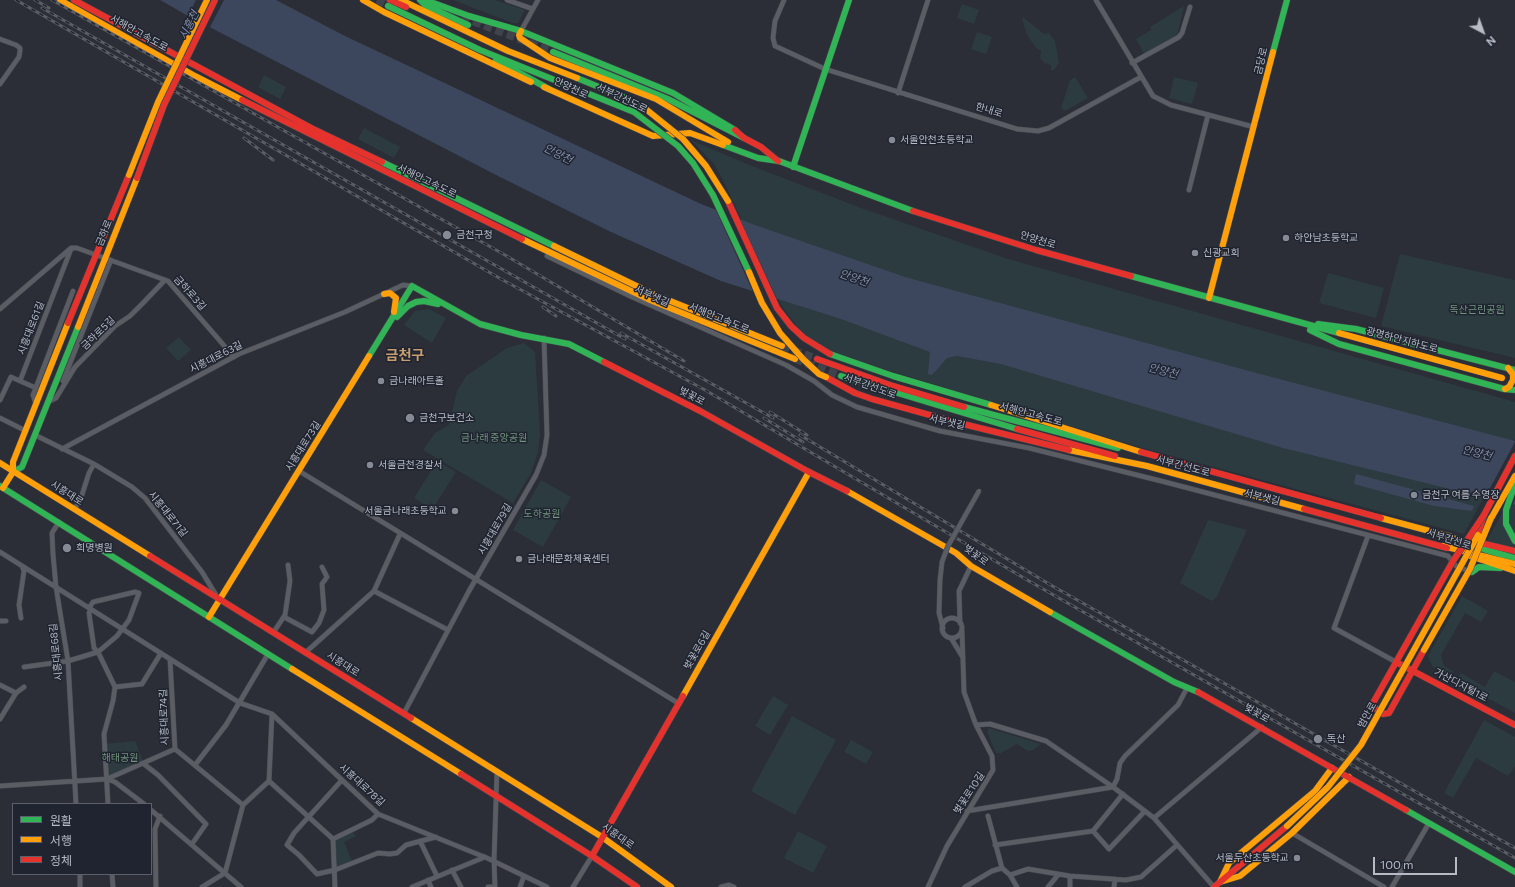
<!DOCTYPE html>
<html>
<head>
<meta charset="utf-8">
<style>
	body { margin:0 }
	#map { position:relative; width:1515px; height:887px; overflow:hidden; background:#2b2e36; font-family:Commissioner,"Noto Sans KR",sans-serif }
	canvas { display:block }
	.legend { position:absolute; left:12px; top:803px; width:140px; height:72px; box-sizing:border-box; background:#1f2430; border:1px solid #5b606c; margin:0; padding:5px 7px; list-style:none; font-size:12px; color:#b6bbc6 }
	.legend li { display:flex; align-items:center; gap:8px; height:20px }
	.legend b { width:20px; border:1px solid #5b606c }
	.north { position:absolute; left:1463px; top:12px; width:40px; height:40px; -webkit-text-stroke:3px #1f2430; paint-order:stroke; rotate:139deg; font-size:11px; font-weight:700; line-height:16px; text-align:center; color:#b6bbc6 }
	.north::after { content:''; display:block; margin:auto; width:14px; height:18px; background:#b6bbc6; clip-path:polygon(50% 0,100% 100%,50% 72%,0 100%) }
	.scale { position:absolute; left:1373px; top:857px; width:84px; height:18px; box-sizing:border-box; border:2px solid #b6bbc6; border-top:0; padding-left:5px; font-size:12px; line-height:14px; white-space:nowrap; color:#b6bbc6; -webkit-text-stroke:3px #1f2430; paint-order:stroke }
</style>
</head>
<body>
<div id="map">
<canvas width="1515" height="887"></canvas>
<ul class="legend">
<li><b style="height:5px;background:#30b455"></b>원활</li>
<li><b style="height:5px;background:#ff9f0a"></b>서행</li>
<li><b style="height:5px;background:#e5322d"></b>정체</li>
</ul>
<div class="north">N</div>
<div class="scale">100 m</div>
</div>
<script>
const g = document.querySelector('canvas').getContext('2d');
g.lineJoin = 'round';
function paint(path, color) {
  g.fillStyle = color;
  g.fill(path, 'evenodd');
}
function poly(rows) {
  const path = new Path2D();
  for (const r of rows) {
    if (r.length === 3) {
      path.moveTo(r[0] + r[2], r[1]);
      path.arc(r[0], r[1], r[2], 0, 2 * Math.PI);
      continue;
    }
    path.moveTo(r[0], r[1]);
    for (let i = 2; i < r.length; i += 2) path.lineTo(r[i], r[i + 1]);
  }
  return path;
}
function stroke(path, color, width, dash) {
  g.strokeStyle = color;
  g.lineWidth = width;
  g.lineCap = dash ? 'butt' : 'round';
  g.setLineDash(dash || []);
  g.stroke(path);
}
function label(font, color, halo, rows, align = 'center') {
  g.font = font + ' Commissioner,"Noto Sans KR",sans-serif';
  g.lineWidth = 3;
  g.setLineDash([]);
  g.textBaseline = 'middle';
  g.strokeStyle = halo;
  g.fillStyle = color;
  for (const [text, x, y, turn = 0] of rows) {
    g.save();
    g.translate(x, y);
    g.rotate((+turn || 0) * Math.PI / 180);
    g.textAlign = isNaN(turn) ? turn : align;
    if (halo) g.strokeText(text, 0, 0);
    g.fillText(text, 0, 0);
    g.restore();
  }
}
const green = poly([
	[453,0,495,0,525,10,518,23,513,23],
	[962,4,979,10,974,24,957,18],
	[1184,6,1177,36,1145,55,1136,39,1151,30,1150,27],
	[1023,17,1044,34,1049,33,1055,41,1059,63,1054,70,1051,70,1051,65,1044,63,1040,58,1041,51,1036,48,1027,35,1022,19],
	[977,32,992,37,986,54,971,49],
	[264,75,286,87,280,99,258,87],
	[1075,77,1088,98,1065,111,1061,108,1070,80],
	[1174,77,1198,83,1192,104,1169,98],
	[364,128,400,147,394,158,358,139],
	[691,140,747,164,861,208,1008,259,1515,402,1515,439,1464,534,1139,447,884,369,824,348,808,337,795,324,781,305,723,180,714,164],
	[1400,254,1515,280,1515,358,1381,326],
	[1328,273,1384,288,1376,318,1319,303],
	[429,309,446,318,432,343,404,325,415,311],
	[179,337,191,350,178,361,166,348],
	[524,343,535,352,540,434,538,452,531,473,513,503,423,450,435,433,449,425,457,391,466,376,507,348],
	[437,461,456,472,435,505,431,503,428,507,414,498],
	[541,480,571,497,543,547,513,530],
	[1515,491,1515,545,1513,549,1486,542],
	[1208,520,1247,530,1217,596,1212,601,1180,583],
	[1462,596,1488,611,1481,622,1465,613,1441,655,1444,666,1454,672,1451,677,1432,666,1428,656],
	[1494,671,1515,682,1515,713,1456,681,1461,673,1485,687],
	[773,696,788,705,770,735,755,726],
	[792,716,836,740,795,815,751,791],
	[1484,720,1515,737,1515,766,1508,776,1476,758,1453,798,1444,793],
	[989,728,1041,744,1033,750,1028,751,1017,744,1001,753,996,753,987,732],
	[851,740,873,752,866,764,844,752],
	[135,741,144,764,107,779,105,744],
	[352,831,356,836,344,842,352,861,336,869,335,840],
	[798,831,827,846,813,873,784,858]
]);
const water = poly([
	[160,0,276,0,345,36,701,204,755,225,905,277,1249,371,1515,441,1515,505,1283,448,1001,364,957,356,947,358,932,375,928,374,930,352,841,319,721,281,611,232,500,177,190,17],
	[1356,474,1474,506,1472,511,1434,506,1354,484]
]);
const pier = poly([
	[196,0,224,0,209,29,187,18],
	[715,208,739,217,778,301,754,294],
	[1515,442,1515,499,1512,506,1484,499]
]);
const highwayTunnel = poly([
	[377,0,388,6],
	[462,17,553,52],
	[782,346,817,359],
	[795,359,841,376]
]);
const street = poly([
	[507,0,533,9,538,0],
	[784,0,775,21,773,38,775,46,825,69,1017,129,1038,131,1049,128,1141,77],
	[1096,0,1153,96,1171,105,1254,127],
	[521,31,533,9],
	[0,39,16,45,20,48,20,51,19,57,0,84],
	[1132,63,1179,37,1182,33,1190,7],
	[898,93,928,0],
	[1189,190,1208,115],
	[547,256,632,297,786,365,814,381,832,395,857,407,940,431,1029,448,1165,482,1448,556,1456,566,1471,572],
	[0,309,71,248,77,248,168,281,234,357],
	[20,381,36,388],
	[63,381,111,260],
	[0,400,11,377,20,381,71,249],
	[48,402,56,398,75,367,115,326,130,316,143,303,165,280],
	[36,404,33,395,73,291],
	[0,418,26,431],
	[35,435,94,464,132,487,145,498,202,572,216,595],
	[62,449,239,354,345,312,403,285,412,286],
	[299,471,678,703],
	[74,509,80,501,89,473,94,464],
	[59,522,52,533,53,554,56,587,68,661,76,804],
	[1368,536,1334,628,1396,662],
	[0,552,240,703,272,714,378,814,487,858,547,887],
	[942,562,940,580,939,613,943,628],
	[374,591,448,630],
	[91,609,89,613,94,648,98,652,115,687,113,701,104,734,108,804],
	[284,617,312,632,319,623,324,610,322,584,327,577,322,567],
	[21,618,19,605,24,571,22,566],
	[952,628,10],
	[0,621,6,621],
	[960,623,959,591,971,566],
	[273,633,285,615,290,581,288,565],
	[951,638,962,656],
	[305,653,374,591,400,534],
	[24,667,68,661,98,652,117,636,129,620,139,593,135,592,93,602,89,608],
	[0,685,16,693,24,687],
	[115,687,142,684,161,653],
	[404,713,469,591,536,475,544,455,547,435,544,338],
	[0,719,16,693],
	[976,725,990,724,1046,741,1113,787,1117,779,1120,763,1125,756,1178,705,1187,688],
	[175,749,243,805],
	[144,764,158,775,206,824,192,844],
	[195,765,226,725,268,654],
	[107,779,115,782,144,804],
	[342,780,294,833,287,845,299,855,317,874,335,870,378,853,390,854,397,853,406,845,436,837],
	[269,781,333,839],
	[0,786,107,779,175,749,170,659],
	[151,810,241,887],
	[967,811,1113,787,1154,818,1214,887],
	[988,816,1002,868],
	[1154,818,1262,727],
	[1093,831,1109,849,1145,811],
	[1292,833,1384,887],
	[420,841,437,876],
	[995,845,1093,831,1123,794],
	[452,870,461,887],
	[225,873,243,805,269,781,272,714],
	[80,874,80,887],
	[112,874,113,887],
	[1010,875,1017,887],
	[1070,876,1070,887],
	[428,880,431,887],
	[156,887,155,829,160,816],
	[202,887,225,873],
	[335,887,333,839,372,820,378,814],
	[412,887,485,857],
	[488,887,495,887],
	[495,887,494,861,497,771],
	[520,887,524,876],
	[573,887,592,856],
	[721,887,729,885,734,887],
	[928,887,947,846,993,770,992,756,976,725,964,692,962,631],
	[965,887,992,871,1002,868,1010,875,1028,869,1070,876,1126,880,1141,877,1177,845],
	[1048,887,1058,875],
	[1114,887,1115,879],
	[1392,887,1429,823]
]);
const fast = poly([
	[420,0,425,5,468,25],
	[425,0,469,16,521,31,673,93,735,130],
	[388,6,480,50,634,112],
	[553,52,668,99,744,138],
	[1273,52,1287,0],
	[496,60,549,89],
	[577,78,628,99,647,110],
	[723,145,758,158,779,161,913,211],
	[382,162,554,246],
	[793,167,849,0],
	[713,195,749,272],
	[1131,276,1339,333],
	[397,317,408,306,416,302,424,301,438,304],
	[1318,324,1356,329,1515,370],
	[1310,330,1339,344,1504,389,1515,390],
	[830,354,893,376,991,405],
	[369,356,412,286,480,324,521,335,569,344,604,362],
	[841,376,1017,429],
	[964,407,1118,448],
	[13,472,22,467,78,327],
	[1515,484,1506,510,1506,524,1515,541],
	[0,486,292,669],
	[1448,536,1486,550,1515,558],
	[1472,572,1479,567,1500,568],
	[1050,612,1174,682,1198,692],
	[1406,810,1515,872]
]);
const slow = poly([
	[60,0,195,76,242,100],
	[363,0,384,12,531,82],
	[401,0,508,51,577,78],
	[521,31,519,35,520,38,550,58,656,99,728,142],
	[544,87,653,136,690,133,723,145],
	[522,239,650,300,795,359],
	[554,246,653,294,782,346],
	[384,294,390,293,396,298,394,312],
	[1209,298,1273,52],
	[78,327,137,178],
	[1339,333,1502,378],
	[1505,389,1509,387,1513,380,1513,374,1508,368],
	[991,405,1141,452],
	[1069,450,1147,466,1304,509],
	[0,463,150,556],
	[3,488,13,472,13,462,68,323],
	[847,491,956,553,971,566,1050,612],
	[1381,518,1452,537],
	[1489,522,1515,476],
	[1443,546,1515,564],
	[1470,556,1515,571],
	[209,617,369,356],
	[292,669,461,774],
	[683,696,809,472],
	[411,718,602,837,671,887],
	[1220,882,1240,876,1292,833,1349,777],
	[1220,882,1229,863,1315,791,1332,768]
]);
const jam = poly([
	[74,0,313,129,382,162],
	[390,0,406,7],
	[242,100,522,239],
	[735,130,744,138,761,147,778,161],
	[728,201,777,308,791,326,804,338,830,354],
	[913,211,1036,250,1131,276],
	[68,323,129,175],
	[817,359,893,386,964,407],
	[604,362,702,412,809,472,847,491],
	[826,377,855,393,872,399,955,422,1069,450],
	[1017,429,1115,456],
	[1141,452,1381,518],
	[1304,509,1377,529],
	[1377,529,1447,548],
	[1478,535,1484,515,1515,456],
	[1468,540,1515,551],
	[150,556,411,718],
	[1408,641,1373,703,1376,709,1383,714,1389,713,1424,650],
	[1396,662,1515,725],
	[1198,692,1406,810],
	[461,774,592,856,637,887],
	[592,856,683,696],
	[1214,887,1287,826]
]);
const rail = poly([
	[16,0,501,279,705,390,1029,581,1515,858],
	[35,0,49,8],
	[52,0,505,255,684,361],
	[42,8,625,339],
	[244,138,273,160],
	[543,307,556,316],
	[621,333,773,418],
	[770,412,807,435],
	[764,418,803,442],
	[800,435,1049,584,1515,848]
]);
const streetBridge = poly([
	[942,562,948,546,979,491]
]);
const fastBridge = poly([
	[634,112,678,146,693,163,713,195]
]);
const slowBridge = poly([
	[647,110,683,139,706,166,728,201],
	[129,175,158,102,207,0],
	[749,272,762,303,780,333,803,359,819,374,826,377],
	[1424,650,1470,569,1491,518],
	[1287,826,1328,787,1361,745,1478,535]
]);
const jamBridge = poly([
	[137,178,164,105,215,0],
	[1408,641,1453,561,1484,515]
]);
const markers = [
	[892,140,4,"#858a94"],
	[447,235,5,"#858a94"],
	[1286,238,4,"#858a94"],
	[1195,253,4,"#858a94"],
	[381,381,4,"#858a94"],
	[410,418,5,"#858a94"],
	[370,465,4,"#858a94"],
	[1414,495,4,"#858a94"],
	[455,511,4,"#858a94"],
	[67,548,5,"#858a94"],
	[519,559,4,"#858a94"],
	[1318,739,5,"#858a94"],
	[1297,858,4,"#858a94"]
];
const streetNames = [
	["서해안고속도로",139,33,29],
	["금당로",1261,61,-76],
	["안양천로",571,88,25],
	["서부간선도로",622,98,26],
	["한내로",989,110,17],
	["서해안고속도로",427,181,26],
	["금하로",104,233,-68],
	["안양천로",1038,240,17],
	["금하로3길",190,293,48],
	["서부샛길",652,296,24],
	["서해안고속도로",719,318,22],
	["시흥대로61길",31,328,-69],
	["금하로5길",98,333,-44],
	["광명하안지하도로",1402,340,15],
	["시흥대로63길",216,357,-27],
	["서부간선도로",870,386,20],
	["벚꽃로",692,396,28],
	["서해안고속도로",1031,414,15],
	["서부샛길",947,422,13],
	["시흥대로73길",303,446,-58],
	["서부간선도로",1183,466,15],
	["시흥대로",67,493,32],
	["서부샛길",1262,497,15],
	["시흥대로71길",168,514,51],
	["시흥대로79길",495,529,-60],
	["서부간선로",1449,539,18],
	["벚꽃로",976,555,37],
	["벚꽃로6길",697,650,-60],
	["시흥대로68길",56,652,-96],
	["시흥대로",343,664,32],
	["가산디지털1로",1461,685,28],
	["벚꽃로",1257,713,30],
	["범안로",1367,715,-61],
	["시흥대로74길",164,717,-92],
	["시흥대로78길",362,785,42],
	["벚꽃로10길",969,793,-57],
	["시흥대로",618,836,36]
];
const poiNames = [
	["서울안천초등학교",900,140],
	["금천구청",456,235],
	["하안남초등학교",1294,238],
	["신광교회",1203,253],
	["금나래아트홀",389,381],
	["금천구보건소",419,418],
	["서울금천경찰서",378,465],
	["금천구 여름 수영장",1422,495],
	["서울금나래초등학교",447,511,"right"],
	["희명병원",76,548],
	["금나래문화체육센터",527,559],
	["독산",1327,739],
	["서울두산초등학교",1289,858,"right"]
];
const parkNames = [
	["독산근린공원",1477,310],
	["금나래 중앙공원",494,438],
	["도하공원",542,514],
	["해태공원",120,758]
];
const waterNames = [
	["시흥천",189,25,-63],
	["안양천",558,154,27],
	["안양천",854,278,19],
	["안양천",1163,371,14],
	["안양천",1477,453,14]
];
const districtNames = [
	["금천구",405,355]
];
paint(green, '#2c3b3f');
paint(water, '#3c475d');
paint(pier, '#2b2e36');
stroke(highwayTunnel, '#40434c', 8, [8, 4]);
stroke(street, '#47494f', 5.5);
stroke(fast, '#47494f', 7);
stroke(slow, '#47494f', 7);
stroke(jam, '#47494f', 7);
stroke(street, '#5b5d64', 4.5);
stroke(fast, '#30b455', 6);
stroke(slow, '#ff9f0a', 6);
stroke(jam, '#e5322d', 6);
stroke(rail, '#5a5d62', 3);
stroke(rail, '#1f2430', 1.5, [4.5]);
stroke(streetBridge, '#47494f', 5.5, []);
stroke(fastBridge, '#47494f', 7, []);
stroke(slowBridge, '#47494f', 7, []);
stroke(jamBridge, '#47494f', 7, []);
stroke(streetBridge, '#5b5d64', 4.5);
stroke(fastBridge, '#30b455', 6);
stroke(slowBridge, '#ff9f0a', 6);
stroke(jamBridge, '#e5322d', 6);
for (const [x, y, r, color] of markers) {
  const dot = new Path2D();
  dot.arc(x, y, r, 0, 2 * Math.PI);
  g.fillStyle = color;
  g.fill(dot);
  stroke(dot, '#1f2430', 1.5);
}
label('10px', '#b6bbc6', '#1f2430', streetNames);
label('10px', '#b6bbc6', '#1f2430', poiNames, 'left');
label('10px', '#70947c', '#1f2430', parkNames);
label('italic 11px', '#818eaa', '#1f2430', waterNames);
label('bold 14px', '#c89e6f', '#1f2430', districtNames);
</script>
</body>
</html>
